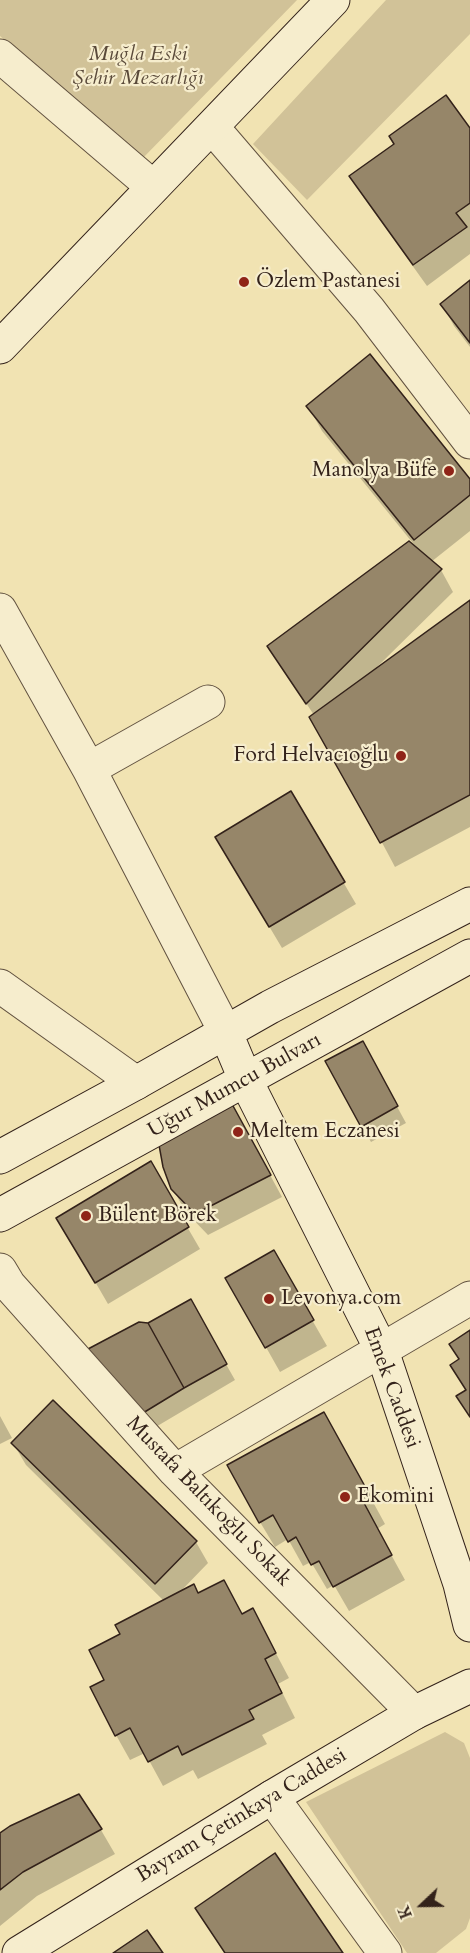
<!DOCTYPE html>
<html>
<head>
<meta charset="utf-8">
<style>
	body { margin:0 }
	#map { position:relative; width:470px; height:1953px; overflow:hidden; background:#f1e3b2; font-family:Cardo,serif }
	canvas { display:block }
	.north { position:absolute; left:392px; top:1875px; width:60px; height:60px; -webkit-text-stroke:4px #f6edcd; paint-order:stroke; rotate:248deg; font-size:16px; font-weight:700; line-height:24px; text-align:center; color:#33221a }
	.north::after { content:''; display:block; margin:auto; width:21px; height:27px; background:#33221a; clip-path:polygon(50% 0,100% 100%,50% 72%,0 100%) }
</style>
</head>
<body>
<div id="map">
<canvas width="470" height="1953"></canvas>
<div class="north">K</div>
</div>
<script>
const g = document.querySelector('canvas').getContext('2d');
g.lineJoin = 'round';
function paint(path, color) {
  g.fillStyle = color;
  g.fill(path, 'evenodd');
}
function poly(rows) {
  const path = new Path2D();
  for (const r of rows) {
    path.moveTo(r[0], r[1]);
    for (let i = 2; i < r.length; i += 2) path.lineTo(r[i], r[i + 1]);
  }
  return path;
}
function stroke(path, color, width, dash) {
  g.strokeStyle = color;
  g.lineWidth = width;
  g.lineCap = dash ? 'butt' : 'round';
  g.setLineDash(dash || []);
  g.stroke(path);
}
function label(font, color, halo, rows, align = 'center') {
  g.font = font + ' Cardo,serif';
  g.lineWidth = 4.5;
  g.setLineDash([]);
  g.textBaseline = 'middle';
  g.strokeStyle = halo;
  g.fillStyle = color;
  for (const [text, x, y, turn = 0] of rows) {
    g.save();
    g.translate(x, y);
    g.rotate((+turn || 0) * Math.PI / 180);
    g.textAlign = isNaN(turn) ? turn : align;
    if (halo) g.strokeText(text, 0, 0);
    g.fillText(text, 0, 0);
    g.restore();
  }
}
const green = poly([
	[0,0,297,0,142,159,0,36],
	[386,0,470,0,470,34,307,200,253,144],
	[445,1732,464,1743,470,1758,470,1918,466,1929,436,1953,407,1953,306,1802]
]);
const shadow = poly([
	[470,131,470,254,427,286,364,198,351,177],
	[470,282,470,347,454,326,442,304],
	[308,406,470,481,470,531,431,562,441,570,453,592,377,667,378,669,470,602,470,827,395,867,314,715,282,667,416,547,322,431],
	[291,793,356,904,282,948,229,859],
	[371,1059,406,1123,371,1142,362,1126],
	[244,1127,282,1197,208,1235,185,1211,173,1189],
	[150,1163,200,1249,108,1304,58,1218],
	[273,1252,327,1346,280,1372,227,1278],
	[190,1301,235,1380,154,1428,99,1365,148,1325],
	[0,1416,12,1438,0,1444],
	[338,1438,385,1524,377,1529,405,1580,349,1611,334,1585,327,1589,311,1562,303,1566,288,1539,275,1547,260,1522],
	[13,1443,196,1542,208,1563,180,1592,198,1595,243,1616,253,1610,289,1678,278,1684,295,1718,262,1735,267,1744,198,1779,193,1770,163,1786,145,1753,130,1760,116,1735,106,1680,122,1635,164,1601,26,1465],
	[101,1830,115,1854,37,1896,0,1926,0,1835],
	[197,1909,341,1953,224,1953]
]);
const building = poly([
	[446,95,470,128,470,203,456,213,467,227,413,265,349,176,394,144,389,136,446,95],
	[470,280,470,343,440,304,470,280],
	[370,354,470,479,470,495,414,540,306,406,370,354],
	[409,541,442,569,306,704,267,646,409,541],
	[470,600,470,795,380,843,309,717,470,600],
	[291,791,345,882,269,927,215,837,291,791],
	[363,1041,398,1106,361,1127,325,1061,363,1041],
	[232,1104,271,1175,195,1214,171,1189,163,1167,159,1145,232,1104],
	[151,1161,189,1227,95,1283,56,1218,151,1161],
	[274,1250,314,1320,265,1348,225,1278,274,1250],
	[191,1299,227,1364,184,1388,148,1323,191,1299],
	[139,1322,148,1323,184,1388,143,1413,88,1349,139,1322],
	[470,1330,470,1417,456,1396,466,1390,450,1365,459,1359,449,1344,470,1330],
	[53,1400,197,1541,155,1584,11,1443,53,1400],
	[324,1412,372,1499,364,1503,392,1555,333,1587,319,1561,311,1565,296,1537,288,1542,273,1515,259,1523,227,1465,324,1412],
	[224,1580,242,1614,253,1608,276,1653,265,1659,282,1693,249,1710,254,1719,182,1755,178,1746,148,1762,130,1728,115,1736,90,1687,104,1680,89,1650,120,1634,115,1625,194,1584,198,1593,224,1580],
	[79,1794,102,1829,23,1872,0,1890,0,1833,10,1826,79,1794],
	[275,1853,343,1953,225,1953,195,1908,275,1853],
	[147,1930,163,1953,113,1953,147,1930]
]);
const street = poly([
	[0,56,153,187],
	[212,127,369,310,470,442],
	[0,610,89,769,225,1031],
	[89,769,208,702],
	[0,986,136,1083],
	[0,1270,9,1285,175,1471,414,1713],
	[175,1471,470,1298],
	[272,1797,385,1953]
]);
const secondary = poly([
	[0,347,333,0],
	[225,1031,246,1081,382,1351,460,1584,470,1625],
	[0,1157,136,1083,270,1007,470,904],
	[0,1215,470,956],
	[19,1953,272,1797,414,1713,470,1686]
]);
const markers = [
	[244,282,6,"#8f2418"],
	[449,471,6,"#8f2418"],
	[401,756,6,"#8f2418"],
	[238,1132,6,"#8f2418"],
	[86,1216,6,"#8f2418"],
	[269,1299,6,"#8f2418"],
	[345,1497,6,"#8f2418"]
];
const parkNames = [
	["Muğla Eski",138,55],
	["Şehir Mezarlığı",138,79]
];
const poiNames = [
	["Özlem Pastanesi",256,282],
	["Manolya Büfe",437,471,"right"],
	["Ford Helvacıoğlu",389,756,"right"],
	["Meltem Eczanesi",250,1132],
	["Bülent Börek",98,1216],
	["Levonya.com",281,1299],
	["Ekomini",357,1497]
];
const streetNames = [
	["Uğur Mumcu Bulvarı",235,1086,-29],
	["Emek Caddesi",391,1388,70],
	["Mustafa Baltıkoğlu Sokak",208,1502,46],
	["Bayram Çetinkaya Caddesi",242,1816,-31]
];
paint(green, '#d1c298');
paint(shadow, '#0003');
paint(building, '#968669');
stroke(building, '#33221a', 1.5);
stroke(street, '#625240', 35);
stroke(secondary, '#33221a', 35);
stroke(street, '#f6edcd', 33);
stroke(secondary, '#f6edcd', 33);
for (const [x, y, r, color] of markers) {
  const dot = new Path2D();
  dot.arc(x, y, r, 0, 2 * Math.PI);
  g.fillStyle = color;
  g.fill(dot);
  stroke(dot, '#f6edcd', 2);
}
label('italic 21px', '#5a4a3a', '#f6edcd', parkNames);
label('21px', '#33221a', '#f6edcd', poiNames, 'left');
label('21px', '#33221a', '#f6edcd', streetNames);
</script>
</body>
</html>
